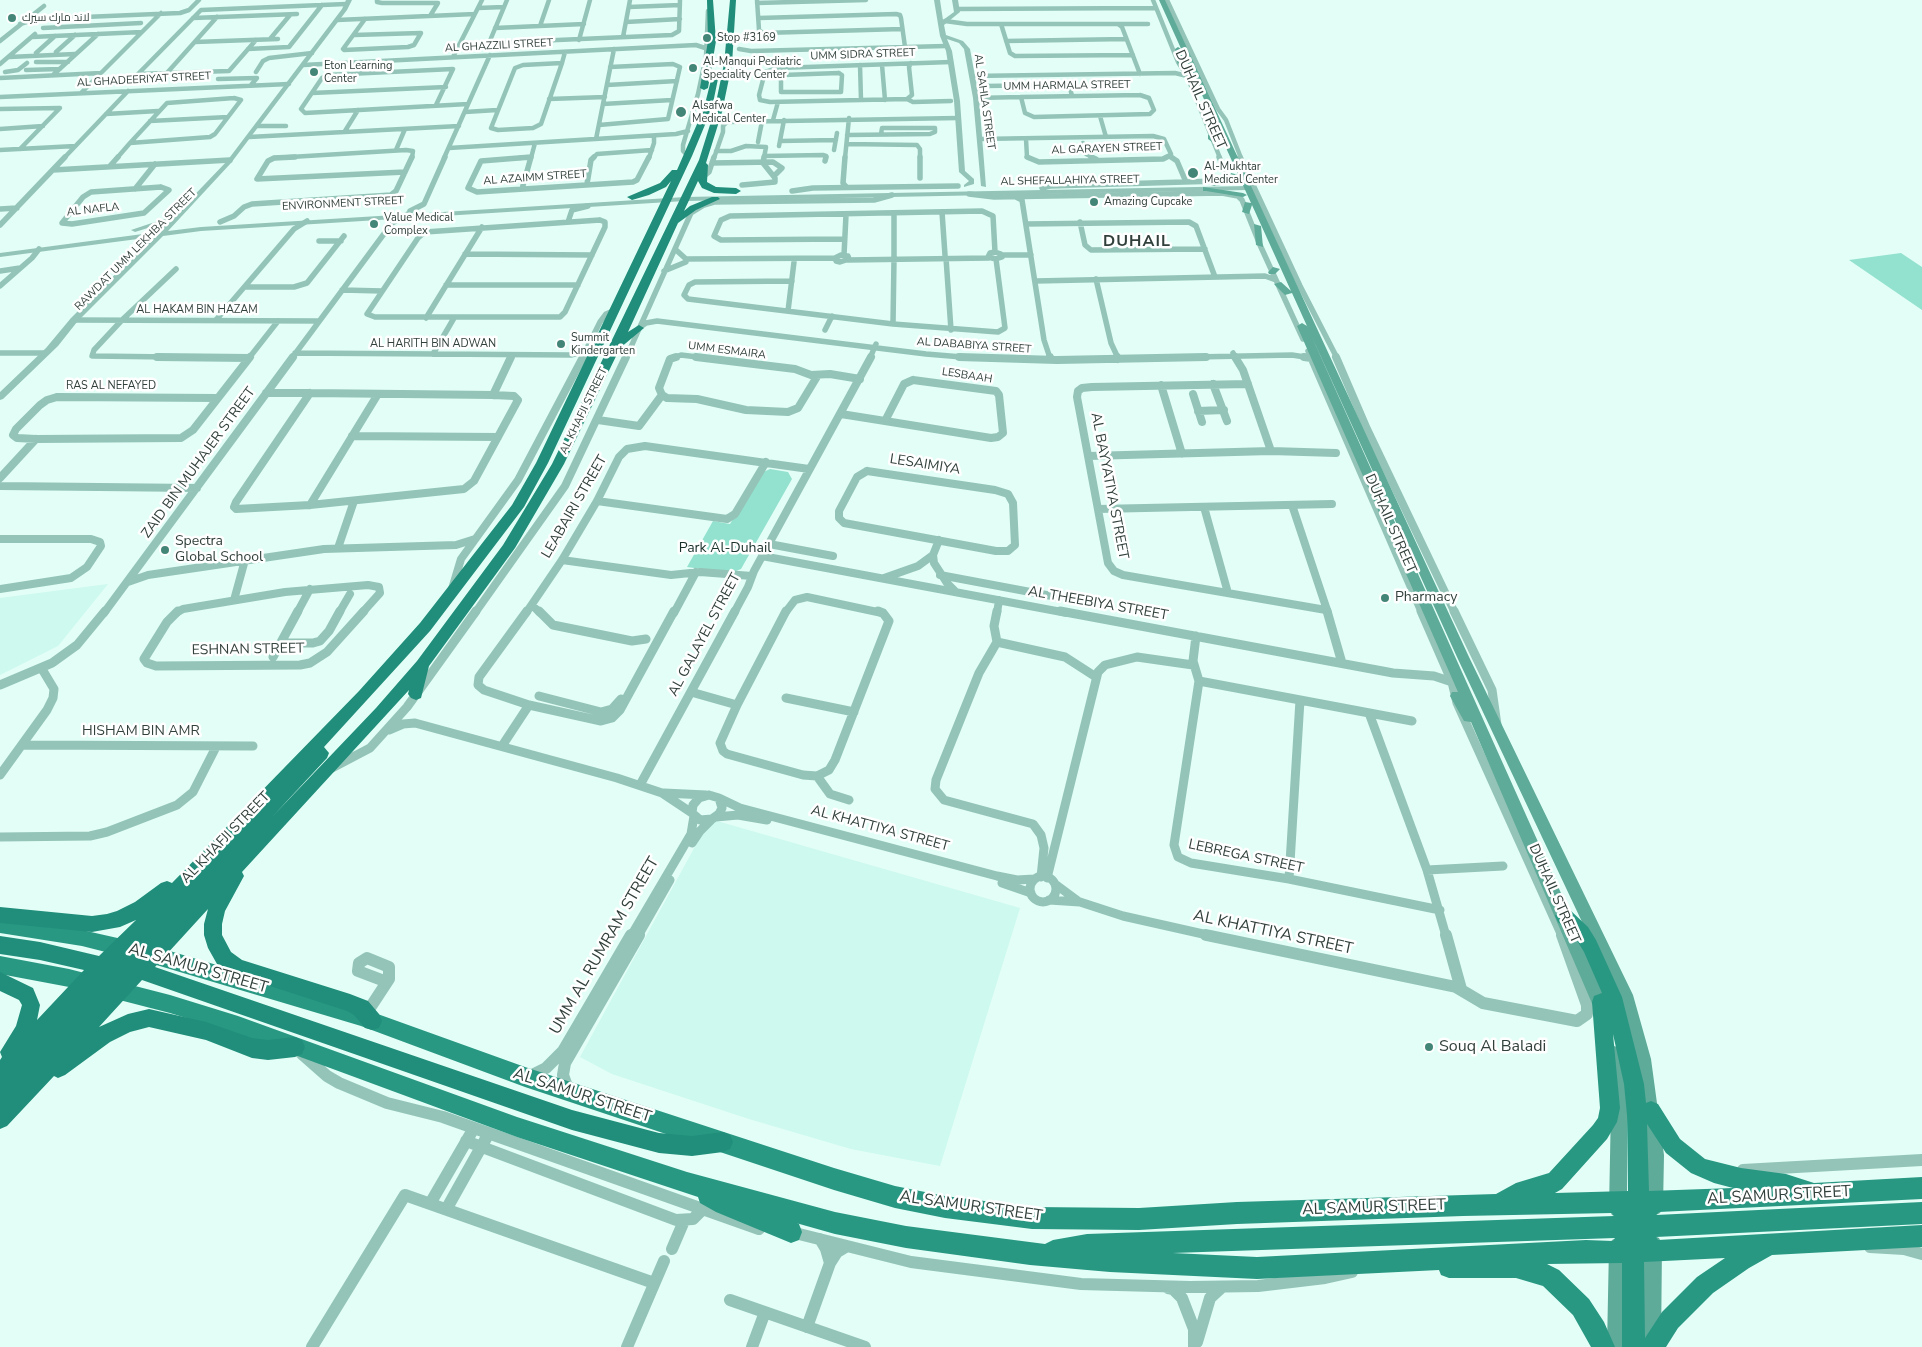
<!DOCTYPE html>
<html>
<head>
<meta charset="utf-8">
<style>
	body { margin:0 }
	canvas { display:block; background:#e2fef6 }
</style>
</head>
<body>
<canvas width="1922" height="1347"></canvas>
<script>
const g = document.querySelector('canvas').getContext('2d');
g.lineJoin = 'round';
function paint(path, color) {
  g.fillStyle = color;
  g.fill(path, 'evenodd');
}
function poly(rows) {
  const path = new Path2D();
  for (const r of rows) {
    if (r.length === 3) {
      path.moveTo(r[0] + r[2], r[1]);
      path.arc(r[0], r[1], r[2], 0, 2 * Math.PI);
      continue;
    }
    path.moveTo(r[0], r[1]);
    for (let i = 2; i < r.length; i += 2) path.lineTo(r[i], r[i + 1]);
  }
  return path;
}
function stroke(path, color, width, dash) {
  g.strokeStyle = color;
  g.lineWidth = width;
  g.lineCap = dash ? 'butt' : 'round';
  g.setLineDash(dash || []);
  g.stroke(path);
}
function label(font, color, halo, rows, align = 'center') {
  g.font = font + ' "Nunito Sans",Cairo,sans-serif';
  g.lineWidth = 5;
  g.setLineDash([]);
  g.textBaseline = 'middle';
  g.strokeStyle = halo;
  g.fillStyle = color;
  for (const [text, x, y, turn = 0] of rows) {
    g.save();
    g.translate(x, y);
    g.rotate((+turn || 0) * Math.PI / 180);
    g.textAlign = isNaN(turn) ? turn : align;
    if (halo) g.strokeText(text, 0, 0);
    g.fillText(text, 0, 0);
    g.restore();
  }
}
const built = poly([
	[108,584,58,646,0,675,0,598],
	[710,819,1020,908,940,1166,851,1149,749,1119,612,1074,580,1057]
]);
const green = poly([
	[1901,253,1922,267,1922,310,1849,260],
	[770,469,788,472,792,479,741,569,731,573,687,567,713,521,730,524,759,474]
]);
const minorFar4 = poly([
	[377,0,377,2,382,3,438,3,430,16],
	[507,0,489,43,672,35,679,31,680,0],
	[757,0,759,30,763,33,902,29],
	[1153,0,1178,62,1187,76,1220,158],
	[1167,0,1218,109,1226,120,1241,158],
	[757,3,866,0],
	[629,7,680,5],
	[478,8,504,7],
	[957,9,1156,8],
	[193,18,297,14],
	[759,18,896,14,900,15,901,18,905,47],
	[337,20,475,14],
	[945,21,967,24,1118,24,1122,27,1140,74],
	[626,22,680,19],
	[20,24,37,19,180,13,189,10,199,0],
	[1001,24,1010,53,1015,56,1133,55],
	[1118,24,1148,24],
	[540,26,549,0],
	[43,28,141,23],
	[495,28,584,24],
	[354,35,421,33,414,45,408,47,344,50,343,49,365,19],
	[32,37,142,32],
	[623,37,630,0],
	[270,39,290,15],
	[256,40,229,71,138,74,201,10,346,4],
	[579,40,590,0],
	[0,41,44,6],
	[1006,41,1126,39],
	[195,42,278,39],
	[248,49,289,47,322,5],
	[739,49,751,51,946,46],
	[56,52,75,35],
	[36,53,55,36],
	[9,57,75,54],
	[453,57,482,0],
	[36,62,68,62],
	[562,63,541,124,533,128,498,130,491,128,515,68,523,65,562,63],
	[562,63,565,52],
	[0,64,35,34],
	[303,65,696,45,705,48],
	[860,65,861,100],
	[882,65,885,100],
	[26,70,60,69],
	[5,72,18,70,27,63],
	[256,72,263,61,269,58,312,53],
	[839,73,842,75,841,92,781,92,781,77,783,75,839,73],
	[166,74,217,17],
	[53,75,98,34],
	[972,76,1175,73,1187,76],
	[0,78,101,73],
	[218,79,257,78,251,85],
	[607,85,677,81],
	[983,86,1062,85,1070,88,1072,96],
	[81,93,161,13],
	[312,93,446,87],
	[1140,95,1149,98,1154,110,1150,114,1034,117,1025,113,1021,97,1140,95],
	[0,97,289,84],
	[234,98,241,100,215,134,210,137,130,143,167,103,234,98],
	[976,98,1021,97],
	[549,99,605,97],
	[907,99,770,102,760,100,759,95,765,72,778,68,951,62],
	[907,99,913,102,951,101],
	[907,99,912,95,909,67,911,63],
	[603,104,672,100],
	[436,105,453,69,327,75,322,78,301,109,305,113,468,104],
	[0,109,60,108,20,149],
	[465,112,497,110],
	[106,114,158,111],
	[1100,116,1106,137],
	[773,120,778,102],
	[150,121,228,117],
	[599,125,668,119,680,67,673,64,610,67],
	[257,126,286,126],
	[0,129,43,126],
	[345,131,358,110],
	[847,135,930,134,935,132,935,128,882,128,881,134],
	[249,137,459,126],
	[596,139,614,49],
	[980,139,1153,136,1164,139,1171,154,1165,158],
	[1026,139,1027,157,1029,158],
	[780,141,836,140],
	[758,142,762,121],
	[1083,143,1086,154,1094,158],
	[847,144,917,145,920,149,920,158],
	[779,146,784,120],
	[449,148,676,134,688,131],
	[0,150,75,146],
	[396,150,405,129],
	[834,150,837,133],
	[716,151,731,151,746,146,766,147,764,158],
	[688,156,683,151,683,145,698,94,706,56,708,11],
	[764,156,823,155,826,156,826,158],
	[1170,156,1173,158],
	[64,158,128,91],
	[117,158,130,143],
	[274,158,406,150,413,151,412,158],
	[444,158,490,55],
	[519,158,531,157],
	[531,158,535,143],
	[593,158,597,154,652,150],
	[649,158,654,143,654,136],
	[714,158,723,132,723,126,727,122,958,118],
	[845,158,849,118]
]);
const minorFar3 = poly([
	[295,157,274,158,268,161,257,179,405,172],
	[531,157,481,161,468,188,477,192,633,182,637,180,649,157],
	[845,157,843,183,846,187],
	[920,157,920,178],
	[1027,157,1039,162,1163,159,1167,157],
	[1091,157,1096,159],
	[1171,157,1177,161,1186,182],
	[1240,157,1300,286,1337,358],
	[825,161,826,157],
	[712,163,773,162,782,168,774,176],
	[110,166,118,157],
	[53,170,230,160],
	[703,177,709,172,714,157],
	[587,184,591,160,594,157],
	[742,185,775,182,775,178,763,163,764,157],
	[161,187,169,190,144,213,72,224,62,223,83,197,91,192,161,187],
	[1042,188,1050,186,1218,181,1228,178,1219,157],
	[135,189,155,164],
	[522,189,531,157],
	[792,191,813,188,958,186],
	[969,194,994,197,1222,193,1238,196,1242,200,1260,245,1303,339],
	[1014,196,1022,200,1044,340,1050,358],
	[0,209,17,208],
	[410,211,424,204,445,157],
	[942,212,945,255],
	[894,214,894,256],
	[600,220,605,222,605,227,565,312,560,317,375,317,367,314,418,238,425,232,600,220],
	[220,222,234,216,244,207,252,204,391,195,396,191,412,157],
	[568,222,572,210,588,206],
	[1080,222,1085,245,1091,250,1205,249],
	[1026,224,1189,222,1196,226,1215,277],
	[0,225,65,157],
	[844,239,721,240,714,236,721,220,730,216,982,211,993,216,995,252],
	[319,241,341,241],
	[995,252,1001,254,1002,257,996,259,988,257,990,253,995,252],
	[465,254,592,255],
	[841,255,848,256,849,259,840,262,836,261,835,258,841,255],
	[844,255,846,215],
	[1002,255,1031,255],
	[946,258,951,330],
	[686,259,835,258],
	[848,260,989,258],
	[176,269,122,320,94,350,92,356,249,358],
	[0,271,20,268],
	[664,271,686,262,686,259,675,249],
	[1096,279,1111,343,1118,358],
	[792,281,695,282,689,285,684,295,688,299,893,324,998,332,1005,328,996,259],
	[1036,281,1265,276,1276,280],
	[446,285,578,285],
	[0,286,32,258,39,249],
	[245,287,294,287,307,283,344,236],
	[342,290,382,291],
	[788,311,794,262],
	[426,318,482,227],
	[74,320,319,321],
	[216,320,294,229,307,221],
	[893,324,894,259],
	[639,328,646,323,657,321,926,354,974,358],
	[825,330,832,316],
	[1308,351,1311,358],
	[0,353,44,353],
	[295,353,571,355,586,351],
	[1233,353,1236,358],
	[433,354,454,318],
	[249,358,278,321],
	[292,358,392,223,408,214],
	[511,358,512,355],
	[582,358,600,322,606,314,613,311],
	[626,358,691,213,704,205,714,202,874,200,892,195],
	[673,358,681,355,706,358],
	[870,358,876,344],
	[1147,358,1292,355,1311,358]
]);
const minorFar2 = poly([
	[157,357,249,358],
	[676,357,670,359,659,388,662,395,667,398,697,399,746,410,788,412,798,408,818,375],
	[696,357,795,369,811,375,830,374,860,379],
	[959,357,1057,360,1206,357],
	[1050,357,1051,360],
	[1117,357,1118,359],
	[1235,357,1243,370,1271,451],
	[1304,357,1311,358],
	[1311,357,1422,613],
	[1336,357,1367,429,1455,613],
	[913,380,996,391,999,395,1003,433,998,437,991,438,885,421,904,384,913,380],
	[1213,384,1227,421],
	[1248,384,1092,387,1082,388,1078,391,1077,397,1108,563,1114,571,1123,575,1326,610],
	[1161,385,1182,454],
	[266,393,310,393],
	[310,393,493,395,514,396,518,400,474,481,464,489,310,505,236,509,234,507,236,502,310,393],
	[1193,394,1202,422],
	[493,395,511,357],
	[57,397,218,398,193,430,181,438,36,439,17,438,13,435,16,429,40,405,47,400,57,397],
	[218,398,250,357],
	[1198,411,1224,410],
	[841,414,885,421],
	[598,420,639,426,662,395],
	[352,436,498,437],
	[1089,456,1271,451,1336,453],
	[867,471,995,490,1008,494,1013,503,1015,545,1008,551,996,551,844,523,839,518,839,511,857,477,867,471],
	[0,478,36,439],
	[0,486,197,488],
	[597,501,727,519,735,514,766,462],
	[310,505,378,394],
	[1292,505,1328,613],
	[1204,507,1228,593],
	[1098,509,1332,504],
	[0,539,91,539,100,542,101,546,87,567,71,578,0,589],
	[939,540,933,555,934,563,947,583,955,591],
	[769,544,833,556],
	[338,548,354,501],
	[762,556,1067,613],
	[562,560,671,575,700,572,752,576],
	[940,575,1057,597],
	[884,578,918,566,933,555],
	[128,582,148,575,324,549,456,545,475,539],
	[452,589,461,559,518,480,583,357],
	[234,600,245,560],
	[532,605,540,613],
	[104,613,293,357],
	[176,613,183,609,285,592,368,585,379,587,380,593,362,613],
	[297,613,310,589],
	[339,613,350,594],
	[475,613,565,486,626,357],
	[526,613,562,560,597,501,619,457,627,449,645,446,809,469],
	[674,613,696,572],
	[734,613,748,587,754,571,871,357],
	[785,613,795,600,807,597,882,613],
	[997,613,999,600]
]);
const minorFar1 = poly([
	[178,611,167,622,144,659,147,663,156,666,300,665,310,663,327,652,364,611],
	[527,611,479,677,478,685,484,690,529,705,601,721,612,718,620,710,674,611],
	[539,611,553,625,632,641,646,639],
	[786,611,737,705,720,743,723,751,727,754,803,775,817,776,829,770,835,760,889,621,883,613,878,611],
	[997,611,994,626,997,642,979,673,936,780,935,789,944,800,1033,824,1041,835,1044,848,1041,877],
	[1060,611,1393,673,1434,676,1452,682],
	[1327,611,1342,663],
	[1421,611,1452,682,1457,703,1562,936],
	[1454,611,1492,690,1497,725],
	[1196,636,1193,661,1199,681,1174,845,1178,857,1191,863,1289,879,1440,910],
	[997,642,1065,657,1096,677],
	[281,643,313,643,320,641,329,631,340,611],
	[273,657,298,611],
	[1199,681,1412,721],
	[0,685,52,663,77,645,105,611],
	[691,692,737,705],
	[539,696,601,712,612,709,621,699],
	[786,698,854,712],
	[1369,713,1427,870,1446,936],
	[389,730,403,724,415,723,617,778,662,793,692,813],
	[22,745,253,746],
	[502,746,529,705],
	[332,768,370,748,407,707,476,611],
	[0,775,47,710,53,698,54,689,42,669],
	[817,776,830,794,849,800],
	[640,785,735,611],
	[664,793,706,795],
	[709,795,719,798,722,808,719,814,712,819,700,820,692,813,693,805,699,798,709,795],
	[719,798,740,808,997,876,1017,880,1034,879],
	[716,817,738,815,767,820],
	[0,837,90,836,107,832,177,805,193,792,216,747],
	[692,843,700,831,712,819],
	[1427,870,1503,866],
	[1043,889,13],
	[1047,878,1098,672,1105,665,1137,657,1193,665],
	[1289,879,1300,700],
	[1002,883,1031,893],
	[1055,884,1078,901],
	[1049,900,1080,902,1123,916,1212,936],
	[631,936,691,834,694,816],
	[638,936,670,880]
]);
const minor = poly([
	[1206,935,1456,987,1483,1003,1577,1021,1587,1014,1587,1005,1562,935],
	[1446,935,1461,989],
	[366,1014,389,979,389,967,367,958,359,963,358,971,387,982],
	[302,1054,327,1076,339,1083,387,1103,443,1117,759,1229],
	[530,1076,546,1068,563,1051,631,935],
	[568,1089,563,1075,565,1063,639,935],
	[466,1141,676,1220,693,1219,702,1210],
	[1743,1170,1922,1160],
	[431,1202,474,1128],
	[447,1208,489,1133],
	[791,1232,911,1262,1081,1284,1190,1287,1258,1286,1325,1278,1352,1272],
	[820,1239,826,1249,830,1263],
	[1870,1247,1904,1249,1922,1254],
	[672,1249,684,1221],
	[1168,1288,1173,1289,1182,1298,1194,1329,1194,1347],
	[730,1300,865,1347],
	[807,1327,830,1263,837,1252,847,1246],
	[1197,1342,1210,1298,1222,1287],
	[312,1347,405,1195,654,1283],
	[627,1347,664,1261],
	[752,1347,765,1312]
]);
const tertiary = poly([
	[346,0,352,0,347,10,231,163,168,231,201,227,685,197,1248,186,1251,188,1248,190,685,201,201,231,163,236,77,322,58,346,3,399,0,400,0,392,46,348,71,318,153,237,0,257,0,253,158,232,170,221,135,232,131,230,176,215,181,209,227,161,342,9,346,0],
	[934,0,940,0,943,20,954,12,952,0,958,0,960,12,944,25,946,35,963,41,970,49,979,98,986,187,981,186,973,98,964,49,959,43,947,39,952,51,960,101,965,171,974,179,974,184,964,187,964,185,969,181,959,172,954,101,946,51,940,36,934,0]
]);
const secondary = poly([
	[1159,0,1165,0,1469,657,1633,995,1651,1059,1664,1155,1663,1207,1660,1213,1654,1216,1648,1213,1645,1207,1646,1155,1643,1111,1635,1059,1617,996,1457,657,1292,293,1285,295,1274,284,1281,282,1291,291,1252,205,1249,214,1242,212,1245,202,1251,203,1159,0],
	[1178,47,1181,49,1184,66,1181,68,1178,66,1175,49,1178,47],
	[1208,135,1214,135,1223,143,1216,145,1208,139,1208,135],
	[1231,173,1238,175,1235,183,1213,186,1209,184,1229,180,1231,173],
	[1203,187,1243,193,1247,195,1243,197,1206,191,1203,191,1203,187],
	[1254,224,1261,226,1263,247,1256,245,1254,224],
	[1273,267,1280,269,1275,274,1269,274,1268,272,1273,267],
	[1302,323,1307,326,1586,949,1611,1010,1609,1015,1603,1018,1597,1015,1471,722,1464,721,1450,696,1452,692,1458,692,1297,326,1302,323],
	[1614,1046,1620,1048,1622,1054,1627,1106,1627,1209,1624,1215,1618,1218,1612,1215,1609,1209,1611,1106,1606,1054,1608,1048,1614,1046],
	[1653,1235,1659,1238,1662,1244,1661,1347,1641,1347,1644,1244,1647,1238,1653,1235],
	[1618,1237,1624,1240,1627,1246,1627,1347,1607,1347,1609,1246,1612,1240,1618,1237]
]);
const primary = poly([
	[1564,908,1570,910,1588,927,1596,940,1622,997,1644,1084,1646,1103,1651,1101,1658,1104,1680,1139,1705,1159,1741,1168,1786,1174,1814,1183,1922,1177,1922,1199,1659,1212,1656,1215,1922,1202,1922,1224,1656,1237,1658,1240,1922,1225,1922,1247,1772,1255,1749,1268,1713,1293,1678,1328,1666,1347,1622,1347,1622,1263,1547,1264,1559,1270,1589,1299,1604,1322,1615,1347,1591,1347,1573,1315,1543,1286,1516,1278,1449,1278,1441,1275,1439,1270,1257,1279,1110,1272,1030,1265,906,1248,835,1234,796,1223,799,1224,802,1232,799,1240,791,1243,716,1212,700,1203,698,1197,517,1137,238,1034,170,1013,69,987,0,974,0,956,69,969,170,995,238,1016,517,1117,687,1172,835,1212,906,1226,1045,1244,1053,1240,1087,1234,1614,1216,1612,1213,1463,1216,1237,1224,1139,1230,1032,1229,945,1218,895,1208,834,1190,525,1087,361,1026,153,964,82,946,0,933,0,917,82,930,153,946,361,1008,525,1067,834,1168,895,1186,945,1196,1032,1207,1139,1208,1237,1202,1496,1194,1516,1183,1549,1173,1593,1125,1598,1118,1600,1108,1592,1002,1594,996,1602,993,1584,952,1576,939,1558,922,1555,916,1558,910,1564,908],
	[1613,1034,1624,1084,1627,1115,1628,1191,1555,1193,1562,1189,1607,1139,1617,1122,1620,1108,1613,1034],
	[1647,1124,1666,1153,1691,1173,1714,1183,1733,1188,1649,1191,1647,1124],
	[1615,1238,1613,1241,1586,1240,1257,1257,1173,1253,1615,1238],
	[1725,1258,1697,1277,1662,1312,1645,1338,1644,1262,1725,1258]
]);
const trunk = poly([
	[707,0,713,0,716,41,708,88,704,90,700,88,708,41,707,0],
	[730,0,736,0,732,64,722,112,706,163,708,165,707,182,716,187,736,188,741,191,736,194,714,193,702,188,698,181,684,211,690,206,712,197,718,197,720,199,696,210,678,223,628,332,639,325,644,328,620,348,564,464,515,548,429,666,421,698,416,700,411,698,408,694,409,690,242,872,244,876,225,911,222,924,222,935,231,952,242,960,350,994,368,1001,379,1014,382,1021,379,1028,372,1030,365,1028,354,1015,347,1011,230,973,217,964,208,948,204,935,204,924,208,909,155,967,572,1110,659,1133,692,1136,723,1132,730,1135,733,1142,730,1149,723,1152,692,1156,659,1153,572,1130,142,980,99,1027,128,1014,149,1009,206,1022,252,1038,268,1040,295,1037,302,1040,305,1047,302,1054,295,1057,268,1060,252,1058,206,1040,149,1027,130,1032,110,1042,65,1075,58,1078,54,1076,7,1126,0,1129,0,1060,2,1057,0,1052,16,1026,22,1005,19,1000,0,991,0,972,33,988,40,1005,37,1020,84,970,40,960,0,954,0,936,40,942,99,956,136,920,120,927,92,932,0,923,0,907,92,916,107,914,117,911,135,902,161,883,167,881,172,883,359,691,420,623,512,505,536,463,671,181,666,187,649,195,632,200,627,197,660,183,672,170,677,170,704,108,712,76,719,74,712,108,692,156,548,463,524,507,430,631,324,747,329,753,327,758,272,817,376,708,417,661,503,545,552,464,699,160,714,112,724,64,730,0]
]);
const markers = [
	[12,18,5,"#438677"],
	[707,38,5,"#438677"],
	[693,68,5,"#438677"],
	[314,72,5,"#438677"],
	[681,112,6,"#438677"],
	[1193,173,6,"#438677"],
	[1094,202,5,"#438677"],
	[374,224,5,"#438677"],
	[561,344,5,"#438677"],
	[165,550,5,"#438677"],
	[1385,598,5,"#438677"],
	[1429,1047,5,"#438677"]
];
const farPoinames = [
	["لاند مارك سيرك",22,18],
	["Stop #3169",717,38],
	["Al-Manqui Pediatric",703,62],
	["Speciality Center",703,75],
	["Eton Learning",324,66],
	["Center",324,79],
	["Alsafwa",692,106],
	["Medical Center",692,119],
	["Al-Mukhtar",1204,167],
	["Medical Center",1204,180],
	["Amazing Cupcake",1104,202],
	["Value Medical",384,218],
	["Complex",384,231],
	["Summit",571,338],
	["Kindergarten",571,351]
];
const farStreetnames = [
	["AL GHAZZILI STREET",499,46,-3],
	["UMM SIDRA STREET",863,55,-2],
	["AL GHADEERIYAT STREET",144,80,-3],
	["UMM HARMALA STREET",1067,86,-1],
	["AL SAHLA STREET",984,102,82],
	["AL GARAYEN STREET",1107,149,-2],
	["AL AZAIMM STREET",535,178,-4],
	["AL SHEFALLAHIYA STREET",1070,181,-1],
	["ENVIRONMENT STREET",343,204,-3],
	["AL NAFLA",93,210,-6],
	["RAWDAT UMM LEKHBA STREET",136,250,-45],
	["AL HAKAM BIN HAZAM",197,310],
	["AL HARITH BIN ADWAN",433,344],
	["AL DABABIYA STREET",974,346,4],
	["UMM ESMAIRA",727,351,7],
	["LESBAAH",967,376,9],
	["RAS AL NEFAYED",111,386],
	["AL KHAFJI STREET",584,411,-64]
];
const streetNames = [
	["DUHAIL STREET",1200,100,66],
	["ZAID BIN MUHAJER STREET",199,463,-54],
	["LESAIMIYA",925,465,9],
	["AL BAYYATIYA STREET",1109,486,79],
	["LEABAIRI STREET",575,507,-60],
	["DUHAIL STREET",1390,524,66],
	["AL THEEBIYA STREET",1098,604,10],
	["AL GALAYEL STREET",705,635,-62],
	["ESHNAN STREET",248,650,-1],
	["HISHAM BIN AMR",141,732],
	["AL KHATTIYA STREET",880,829,15],
	["AL KHAFJI STREET",226,838,-46],
	["LEBREGA STREET",1246,857,12],
	["DUHAIL STREET",1554,894,66]
];
const poiNames = [
	["Spectra",175,542],
	["Global School",175,558],
	["Pharmacy",1395,598]
];
const parkNames = [
	["Park Al-Duhail",725,549]
];
const farDistrictnames = [
	["DUHAIL",1137,242]
];
const nearStreetnames = [
	["AL KHATTIYA STREET",1273,933,12],
	["UMM AL RUMRAM STREET",605,946,-60],
	["AL SAMUR STREET",198,969,16],
	["AL SAMUR STREET",582,1096,18],
	["AL SAMUR STREET",1779,1196,-3],
	["AL SAMUR STREET",971,1207,8],
	["AL SAMUR STREET",1374,1208,-2]
];
const nearPoinames = [
	["Souq Al Baladi",1439,1047]
];
paint(built, '#cdf9ee');
paint(green, '#93e2cf');
stroke(minorFar4, '#94c4b8', 4.5);
stroke(minorFar3, '#94c4b8', 5.5);
stroke(minorFar2, '#94c4b8', 8);
stroke(minorFar1, '#94c4b8', 9);
stroke(minor, '#94c4b8', 12);
paint(tertiary, '#94c4b8');
paint(secondary, '#5eab99');
paint(primary, '#299883');
paint(trunk, '#208e7a');
for (const [x, y, r, color] of markers) {
  const dot = new Path2D();
  dot.arc(x, y, r, 0, 2 * Math.PI);
  g.fillStyle = color;
  g.fill(dot);
  stroke(dot, '#fff', 2);
}
label('11px', '#32403c', '#fff', farPoinames, 'left');
label('11px', '#32403c', '#fff', farStreetnames);
label('14px', '#32403c', '#fff', streetNames);
label('14px', '#32403c', '#fff', poiNames, 'left');
label('14px', '#1b312c', '#fff', parkNames);
g.letterSpacing = '1px';
label('bold 16px', '#32403c', '#fff', farDistrictnames);
g.letterSpacing = '0px';
label('16px', '#32403c', '#fff', nearStreetnames);
label('16px', '#32403c', '#fff', nearPoinames, 'left');
</script>
</body>
</html>
